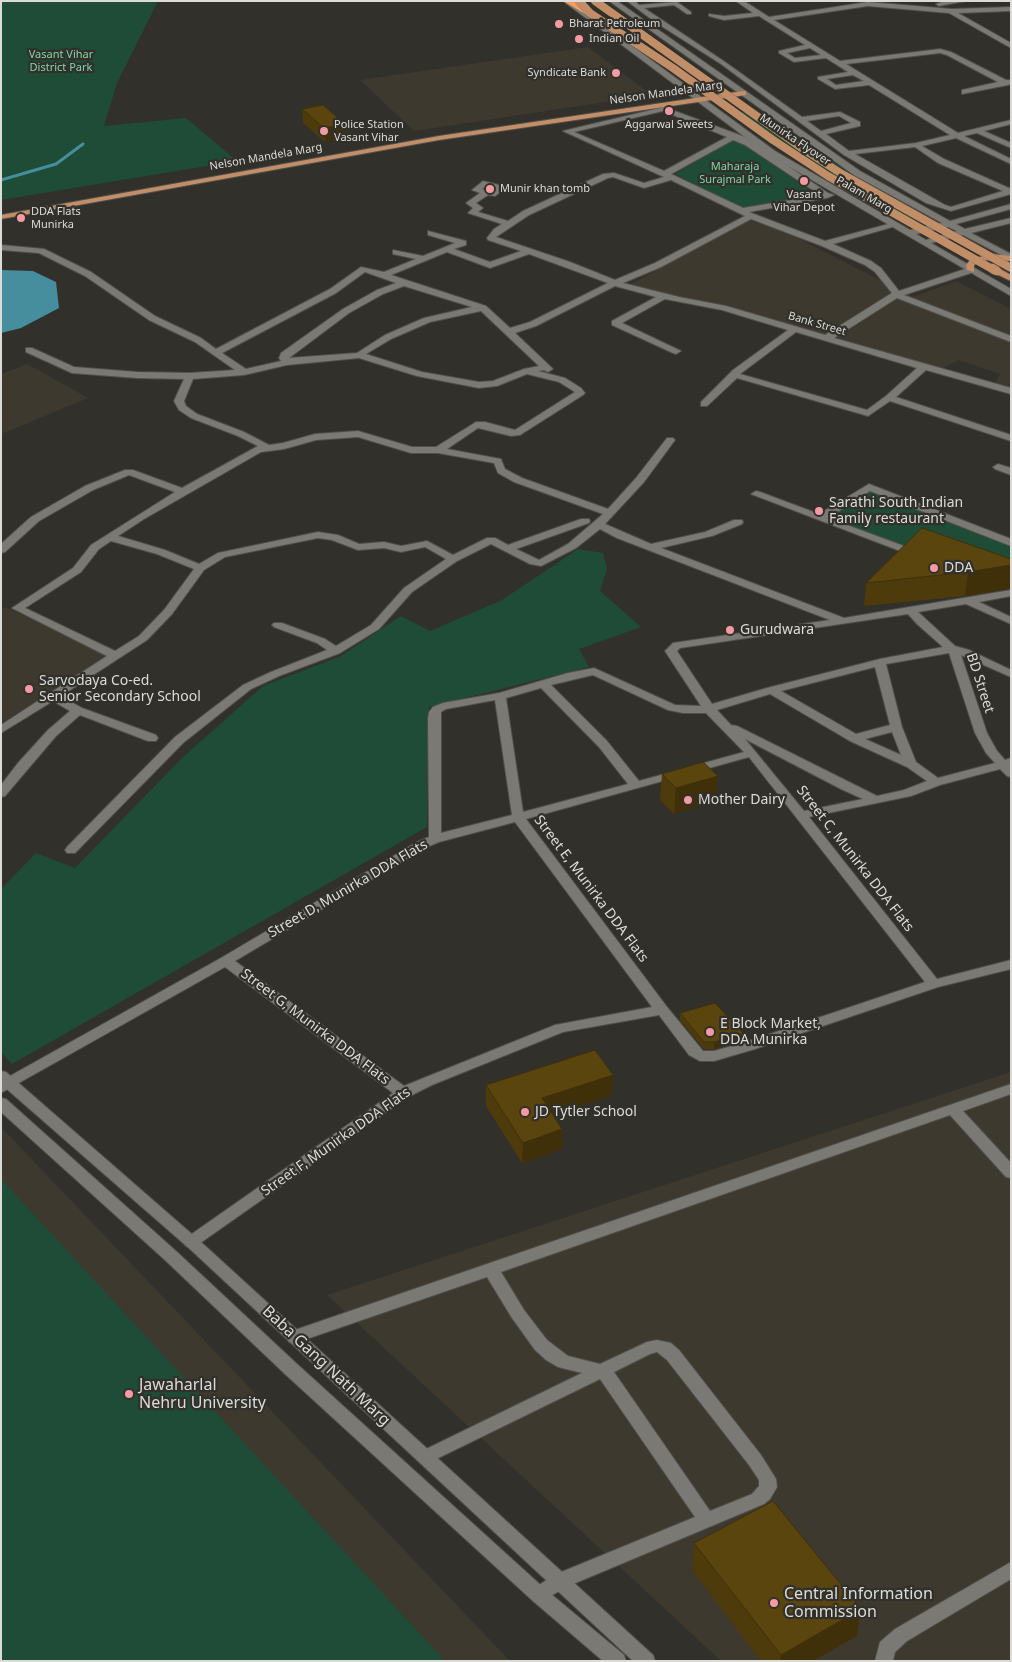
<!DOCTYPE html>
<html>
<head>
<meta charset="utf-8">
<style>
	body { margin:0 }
	#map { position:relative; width:1012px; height:1662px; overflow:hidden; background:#32302b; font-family:"Noto Sans",sans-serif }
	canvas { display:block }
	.frame { position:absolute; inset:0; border:2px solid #dcdbd8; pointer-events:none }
</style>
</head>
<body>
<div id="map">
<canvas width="1012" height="1662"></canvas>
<div class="frame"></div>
</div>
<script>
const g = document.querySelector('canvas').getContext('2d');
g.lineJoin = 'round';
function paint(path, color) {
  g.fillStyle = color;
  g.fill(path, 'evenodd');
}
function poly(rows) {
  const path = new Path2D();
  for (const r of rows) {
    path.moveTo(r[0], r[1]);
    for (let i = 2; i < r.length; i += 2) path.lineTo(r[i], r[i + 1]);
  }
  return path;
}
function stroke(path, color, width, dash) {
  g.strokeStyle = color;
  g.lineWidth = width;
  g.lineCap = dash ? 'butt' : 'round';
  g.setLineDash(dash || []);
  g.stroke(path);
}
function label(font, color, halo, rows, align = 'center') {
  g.font = font + ' "Noto Sans",sans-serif';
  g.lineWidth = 4.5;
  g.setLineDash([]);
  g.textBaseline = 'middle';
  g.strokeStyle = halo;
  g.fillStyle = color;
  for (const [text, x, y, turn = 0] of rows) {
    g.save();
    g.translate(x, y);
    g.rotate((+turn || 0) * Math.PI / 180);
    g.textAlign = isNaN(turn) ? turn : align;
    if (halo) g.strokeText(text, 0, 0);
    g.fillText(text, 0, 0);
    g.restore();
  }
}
const built = poly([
	[588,47,652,95,414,131,360,80],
	[750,221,784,231,913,297,956,281,1011,309,1011,393,992,388,1000,374,959,360,935,372,737,313,672,301,627,286],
	[27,364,88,398,1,434,1,374],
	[5,607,112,654,1,723,1,609],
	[1011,1072,1011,1661,721,1661,327,1295],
	[1,1127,510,1661,1,1661]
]);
const green = poly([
	[1,1,158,1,117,83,104,126,186,118,237,161,1,200],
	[756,110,839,166,929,217,904,223,853,195,768,142,730,114],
	[732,141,746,146,817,195,742,208,675,174],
	[869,487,1011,543,1011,584,822,517],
	[578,549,603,553,607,569,600,591,641,627,579,649,589,667,429,707,427,827,12,1064,1,1052,1,889,36,853,75,868,182,758,263,686,341,656,401,616,430,631,502,600],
	[1,1179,445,1661,1,1661]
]);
const water = poly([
	[1,270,33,271,56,282,59,308,21,328,1,333]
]);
const stream = poly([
	[1,180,56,164,83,144]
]);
const street = poly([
	[627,1,635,1,639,5,677,2,691,12,691,14,687,14,674,5,644,8,725,62,802,117,840,112,860,122,860,126,826,134,849,151,916,143,950,135,869,85,835,89,818,79,818,77,848,72,826,58,794,62,779,53,779,51,805,45,759,16,724,20,709,16,709,14,724,16,753,13,736,1,744,1,769,17,868,2,952,9,1011,7,1011,11,958,13,1011,43,1011,48,949,13,868,6,774,20,840,61,940,49,951,52,1006,80,1011,80,1011,84,1008,85,962,94,962,90,998,82,947,55,940,53,846,64,958,133,1011,120,1011,124,984,131,1011,143,1011,148,977,133,964,136,1011,159,1011,164,956,138,922,146,944,159,1011,189,1011,194,951,211,926,203,844,155,721,64,655,22,627,1],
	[810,48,821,55,795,58,787,53,810,48],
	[853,75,864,81,836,85,827,79,853,75],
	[839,116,851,123,821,131,807,121,839,116],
	[915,147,938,163,1003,191,951,207,945,205,855,154,915,147],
	[945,1,966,1,939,6,936,4,945,1],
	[664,107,745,137,828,193,834,195,827,198,749,212,754,214,825,241,896,222,896,226,833,244,871,261,881,268,899,291,968,268,974,268,974,272,904,295,1011,336,1011,342,897,298,834,338,1011,388,1011,394,926,370,896,397,1011,435,1011,441,890,401,868,416,737,378,707,406,701,406,701,402,733,370,788,330,722,310,665,299,622,323,681,351,676,354,673,353,612,325,612,321,656,297,615,286,536,326,515,333,553,369,548,372,544,370,538,371,565,378,581,388,585,393,583,395,520,435,511,436,478,428,447,449,501,459,505,469,522,478,608,509,636,478,667,438,673,438,675,440,644,482,605,524,651,544,705,532,734,520,742,520,743,522,742,524,712,536,661,548,844,618,1011,590,1011,596,979,602,1011,617,1011,624,966,604,918,612,955,646,969,650,1011,670,1011,677,961,655,987,733,997,751,1005,760,1011,758,1011,777,1007,776,1000,769,940,785,911,796,809,817,937,979,1011,960,1011,969,938,987,755,1049,714,1061,700,1061,689,1055,659,1015,563,1032,432,1085,408,1097,196,1246,191,1248,186,1246,183,1242,186,1238,393,1093,225,967,1,1093,1,1081,221,958,417,842,429,837,428,719,429,712,433,707,443,703,499,693,568,673,594,668,675,705,701,706,665,651,673,643,830,620,617,538,600,529,576,548,541,566,530,564,491,544,457,561,412,592,379,629,340,653,279,676,251,689,183,743,75,853,67,853,65,850,67,847,175,737,243,685,271,672,327,650,317,643,274,627,272,625,274,623,282,623,325,639,336,646,371,625,404,588,446,559,425,547,401,552,384,548,358,550,332,540,318,538,225,557,204,570,172,614,147,640,61,696,82,708,156,735,158,738,156,741,148,741,80,715,56,736,5,796,1,797,1,785,18,763,48,730,70,711,53,701,1,733,1,725,107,656,12,608,73,568,91,545,175,492,129,475,93,490,39,521,5,552,1,553,1,544,31,517,85,486,125,470,133,470,182,488,258,446,238,436,191,418,179,410,174,401,184,379,137,378,72,373,26,352,26,348,32,348,74,367,137,372,190,373,235,370,195,342,149,320,85,276,39,253,1,250,1,245,44,249,91,272,155,316,201,338,216,349,330,289,361,267,384,272,416,259,393,254,393,250,423,256,455,243,428,235,428,231,466,241,466,245,454,249,490,262,521,251,488,240,487,238,494,229,502,224,468,213,473,208,466,203,480,193,472,190,483,181,507,187,495,196,488,195,476,203,483,208,478,212,508,221,523,211,603,174,614,173,644,183,664,177,563,131,664,107],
	[663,111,727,137,664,171,574,132,663,111],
	[733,140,745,145,820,195,743,208,671,174,733,140],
	[613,177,644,188,671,180,745,216,655,263,615,280,570,262,496,237,529,215,608,178,613,177],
	[487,186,496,188,491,191,482,189,487,186],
	[751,219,822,246,865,265,875,272,892,293,825,335,726,306,679,297,623,283,661,267,751,219],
	[447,252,490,268,529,254,608,283,530,322,510,328,486,306,391,275,447,252],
	[365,272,396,283,377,290,343,309,281,353,279,358,281,361,246,369,222,353,336,293,365,272],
	[404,286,472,307,424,318,385,335,357,353,289,358,349,313,383,294,404,286],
	[481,311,539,366,524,369,493,381,479,382,422,372,366,354,391,339,430,322,481,311],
	[796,332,917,368,886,396,867,410,740,374,796,332],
	[359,358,417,376,479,388,497,386,527,374,559,382,575,392,515,430,485,422,476,422,436,447,412,447,358,431,315,434,283,443,269,445,244,432,197,414,186,406,184,401,193,379,244,375,287,365,359,358],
	[358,437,411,453,438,453,494,463,498,473,514,482,603,514,568,544,539,560,516,549,589,523,590,521,589,519,581,519,508,545,495,538,487,538,453,555,427,541,401,546,384,542,359,544,338,535,318,532,218,553,199,564,165,550,118,536,144,519,261,452,284,449,316,440,358,437],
	[111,541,157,554,194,569,164,610,139,636,115,651,25,608,81,572,99,549,111,541],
	[908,614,917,624,943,647,880,659,767,688,712,704,677,651,680,648,908,614],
	[949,653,975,733,986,753,995,763,938,778,916,762,902,727,886,664,949,653],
	[875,667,890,725,856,734,781,691,875,667],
	[593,675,668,710,683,713,706,713,744,752,639,781,607,741,551,685,593,675],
	[541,688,599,747,628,784,523,812,506,698,541,688],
	[770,694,850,741,907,767,927,781,904,790,877,796,737,726,731,725,717,710,770,694],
	[495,700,512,815,441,833,441,712,446,709,495,700],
	[892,732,901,755,865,739,892,732],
	[745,739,841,789,863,799,804,811,745,739],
	[749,757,925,982,746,1042,714,1051,703,1051,667,1007,526,819,749,757],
	[515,822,652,1007,555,1025,404,1086,235,961,425,848,439,842,515,822],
	[998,464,1011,468,1011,475,995,469,993,467,998,464],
	[869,484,1011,539,1011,546,870,491,828,518,912,549,913,551,912,553,908,554,751,494,756,491,760,492,819,514,869,484],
	[1011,1084,1011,1094,963,1111,1011,1163,1011,1178,1006,1177,950,1115,501,1272,524,1310,547,1340,568,1356,600,1364,647,1342,657,1340,671,1343,679,1350,761,1455,776,1479,777,1487,770,1499,764,1504,566,1587,539,1603,533,1601,530,1595,533,1589,554,1575,695,1517,600,1379,426,1464,420,1462,417,1457,420,1452,582,1373,558,1367,546,1360,535,1350,512,1318,487,1277,295,1343,289,1342,287,1337,289,1332,1011,1084],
	[657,1352,667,1360,749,1465,759,1480,759,1486,752,1494,710,1511,614,1372,650,1354,657,1352],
	[1011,1562,1011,1579,907,1641,895,1652,893,1661,875,1661,880,1642,895,1629,1011,1562]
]);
const secondary = poly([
	[563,1,571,1,775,151,910,230,942,223,854,175,609,1,617,1,860,171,950,221,1011,204,1011,209,956,224,965,229,1011,218,1011,223,971,233,1011,254,1011,260,963,235,931,243,1011,289,1011,296,769,155,563,1],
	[948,227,957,231,926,240,916,234,948,227],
	[1,1071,6,1072,201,1242,653,1655,655,1661,633,1661,191,1250,1,1084,1,1071],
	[1,1098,6,1099,177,1252,297,1364,545,1589,624,1655,626,1661,603,1661,533,1601,285,1374,165,1260,1,1112,1,1098]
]);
const primary = poly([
	[743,91,746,91,746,95,439,140,1,219,1,215,439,136,743,91],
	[992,254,1011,256,1011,261,983,260,974,265,974,272,967,270,966,265,971,259,992,254],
	[994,269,1000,269,1011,275,1011,281,994,273,994,269]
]);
const highway = poly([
	[563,1,573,1,594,13,587,15,563,1]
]);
const primaryBridgeFar1 = poly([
	[579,1,590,13,673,68,773,140,828,176,994,270],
	[595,1,803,149,842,174,1011,268]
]);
const primaryBridge = poly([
	[992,268,997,271]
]);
const wall = poly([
	[302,109,346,139,325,142,303,123],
	[1011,559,1011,588,965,596,864,606,866,583],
	[662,774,716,801,674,814,660,800],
	[680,1013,744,1034,743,1041,714,1049,704,1049,680,1020],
	[613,1075,612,1095,553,1115,562,1149,522,1163,486,1106,486,1085],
	[694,1543,857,1636,813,1661,761,1661,692,1570]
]);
const shadedWall = poly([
	[345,124,346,139,325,142,324,128],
	[1011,565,1011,588,965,596,968,572],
	[718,776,716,801,674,814,676,788],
	[744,1034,743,1041,714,1049,714,1042],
	[613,1075,612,1095,541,1119,542,1098],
	[562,1129,562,1149,522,1163,523,1143],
	[861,1609,857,1636,813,1661,780,1661,781,1655]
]);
const building = poly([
	[323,105,345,124,324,128,302,109,323,105],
	[922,528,1011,559,1011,565,968,572,866,583,922,528],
	[703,762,718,776,676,788,662,774,703,762],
	[715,1003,744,1034,714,1042,704,1042,680,1013,715,1003],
	[595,1050,613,1075,542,1098,562,1129,523,1143,486,1085,595,1050],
	[773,1501,861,1609,781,1655,694,1543,773,1501]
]);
const markers = [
	[559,24,5,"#f49aa2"],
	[579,39,5,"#f49aa2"],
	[616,73,5,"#f49aa2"],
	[669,111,5,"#f49aa2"],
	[324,131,5,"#f49aa2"],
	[804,181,5,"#f49aa2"],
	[490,189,5,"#f49aa2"],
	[21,218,5,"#f49aa2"],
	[819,511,5,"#f49aa2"],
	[934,568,5,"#f49aa2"],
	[730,630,5,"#f49aa2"],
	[29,689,5,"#f49aa2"],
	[688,800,5,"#f49aa2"],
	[710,1032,5,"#f49aa2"],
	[525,1112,5,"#f49aa2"],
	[129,1394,5,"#f49aa2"],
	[774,1603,5,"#f49aa2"]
];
const farPoinames = [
	["Bharat Petroleum",569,24],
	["Indian Oil",589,39],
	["Syndicate Bank",606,73,"right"],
	["Police Station",334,125],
	["Vasant Vihar",334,138],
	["Aggarwal Sweets",669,125,"center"],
	["Munir khan tomb",500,189],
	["Vasant",804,195,"center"],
	["Vihar Depot",804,208,"center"],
	["DDA Flats",31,212],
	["Munirka",31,225]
];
const farParknames = [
	["Vasant Vihar",61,55],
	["District Park",61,68],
	["Maharaja",735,167],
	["Surajmal Park",735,180]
];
const farStreetnames = [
	["Nelson Mandela Marg",666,93,-8],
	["Munirka Flyover",795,140,34],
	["Nelson Mandela Marg",266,157,-10],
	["Palam Marg",864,195,30],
	["Bank Street",817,324,16]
];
const poiNames = [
	["Sarathi South Indian",829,503],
	["Family restaurant",829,519],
	["DDA",944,568],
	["Gurudwara",740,630],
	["Sarvodaya Co-ed.",39,681],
	["Senior Secondary School",39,697],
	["Mother Dairy",698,800],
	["E Block Market,",720,1024],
	["DDA Munirka",720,1040],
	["JD Tytler School",535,1112]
];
const streetNames = [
	["BD Street",980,683,72],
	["Street C, Munirka DDA Flats",855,859,52],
	["Street D, Munirka DDA Flats",348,889,-30],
	["Street E, Munirka DDA Flats",591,889,53],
	["Street G, Munirka DDA Flats",315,1027,37],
	["Street F, Munirka DDA Flats",336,1142,-35]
];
const nearStreetnames = [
	["Baba Gang Nath Marg",326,1366,43]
];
const nearPoinames = [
	["Jawaharlal",139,1385],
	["Nehru University",139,1403],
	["Central Information",784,1594],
	["Commission",784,1612]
];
paint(built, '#3e392f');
paint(green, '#1e4c36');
paint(water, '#468d9e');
stroke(stream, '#468d9e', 3);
stroke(street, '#504f4b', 2);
stroke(secondary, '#504f4b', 2);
stroke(primary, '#504f4b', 2);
stroke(highway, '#504f4b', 1);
paint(street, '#7b7974');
paint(secondary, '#7b7974');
paint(primary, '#c28e68');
paint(highway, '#f29c60');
stroke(primaryBridgeFar1, '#504f4b', 8, []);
stroke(primaryBridge, '#504f4b', 11, []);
stroke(primaryBridgeFar1, '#c28e68', 8);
stroke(primaryBridge, '#c28e68', 9);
paint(wall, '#4e3b0c');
paint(shadedWall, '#40300a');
paint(building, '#5b450e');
stroke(building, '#40300a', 1);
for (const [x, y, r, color] of markers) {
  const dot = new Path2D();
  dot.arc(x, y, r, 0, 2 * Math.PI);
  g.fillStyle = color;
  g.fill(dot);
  stroke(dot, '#32302b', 2);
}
label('11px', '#dcdbd8', '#32302b', farPoinames, 'left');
label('11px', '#7fd5a9', '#32302b', farParknames);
label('11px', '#dcdbd8', '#32302b', farStreetnames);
label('14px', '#dcdbd8', '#32302b', poiNames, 'left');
label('14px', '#dcdbd8', '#32302b', streetNames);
label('16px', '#dcdbd8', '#32302b', nearStreetnames);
label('16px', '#dcdbd8', '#32302b', nearPoinames, 'left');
</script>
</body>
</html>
